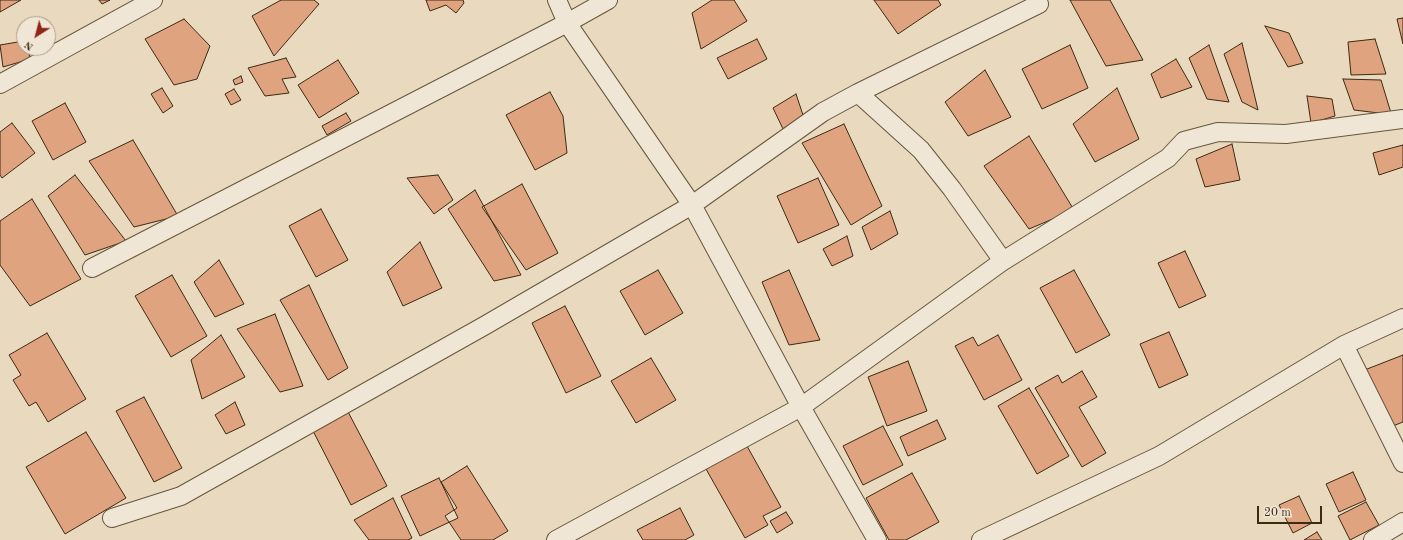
<!DOCTYPE html>
<html>
<head>
<meta charset="utf-8">
<style>
	body { margin:0 }
	#map { position:relative; width:1403px; height:540px; overflow:hidden; background:#e8d9bf; font-family:"Old Standard TT",serif }
	canvas { display:block }
	.north { position:absolute; left:16px; top:16px; width:40px; height:40px; box-sizing:border-box; background:#f0e6d5; border:1px solid #a89b87; border-radius:50%; rotate:216deg; font-size:11px; font-weight:700; line-height:16px; text-align:center; color:#3c2a11 }
	.north::after { content:''; display:block; margin:auto; width:14px; height:18px; background:#8f2418; clip-path:polygon(50% 0,100% 100%,50% 72%,0 100%) }
	.scale { position:absolute; left:1257px; top:506px; width:65px; height:18px; box-sizing:border-box; border:2px solid #3c2a11; border-top:0; padding-left:5px; font-size:12px; line-height:14px; white-space:nowrap; color:#3c2a11; -webkit-text-stroke:3px #f0e6d5; paint-order:stroke }
</style>
</head>
<body>
<div id="map">
<canvas width="1403" height="540"></canvas>
<div class="north">N</div>
<div class="scale">20 m</div>
</div>
<script>
const g = document.querySelector('canvas').getContext('2d');
g.lineJoin = 'round';
function paint(path, color) {
  g.fillStyle = color;
  g.fill(path, 'evenodd');
}
function poly(rows) {
  const path = new Path2D();
  for (const r of rows) {
    path.moveTo(r[0], r[1]);
    for (let i = 2; i < r.length; i += 2) path.lineTo(r[i], r[i + 1]);
  }
  return path;
}
function stroke(path, color, width, dash) {
  g.strokeStyle = color;
  g.lineWidth = width;
  g.lineCap = dash ? 'butt' : 'round';
  g.setLineDash(dash || []);
  g.stroke(path);
}
const building = poly([
	[0,0,21,0,0,12,0,0],
	[99,0,110,0,102,4,99,0],
	[281,0,314,0,319,4,274,56,252,16,281,0],
	[426,0,463,0,464,3,456,13,446,5,430,11,426,0],
	[712,0,734,0,747,21,701,49,692,13,712,0],
	[874,0,938,0,941,5,898,34,874,0],
	[1070,0,1110,0,1143,60,1106,66,1070,0],
	[1403,18,1403,44,1397,19,1403,18],
	[184,19,210,46,197,79,174,85,145,39,184,19],
	[1265,26,1289,33,1303,63,1288,67,1265,26],
	[757,39,767,59,728,79,717,58,757,39],
	[1375,39,1386,74,1351,75,1348,42,1375,39],
	[24,41,24,48,28,48,30,59,3,67,0,45,24,41],
	[1242,43,1258,110,1242,102,1224,54,1242,43],
	[1070,45,1088,88,1042,109,1022,69,1070,45],
	[1209,45,1229,102,1207,99,1189,58,1209,45],
	[286,58,296,77,282,79,289,93,265,96,248,68,286,58],
	[1176,59,1192,87,1161,98,1151,74,1176,59],
	[338,60,359,93,319,118,298,85,338,60],
	[985,70,1011,117,968,136,945,102,985,70],
	[241,76,243,82,235,85,233,80,241,76],
	[1343,79,1381,80,1391,113,1387,114,1354,110,1343,79],
	[162,88,173,106,163,113,151,94,162,88],
	[1117,88,1139,139,1095,162,1073,124,1117,88],
	[234,89,241,100,231,105,225,94,234,89],
	[550,92,563,116,567,153,535,170,506,115,550,92],
	[796,94,804,118,784,131,773,108,796,94],
	[1307,96,1332,99,1335,116,1311,123,1307,96],
	[65,103,86,142,53,160,32,121,65,103],
	[346,113,351,121,327,135,322,126,346,113],
	[12,123,35,153,2,178,0,175,0,132,12,123],
	[844,124,882,206,851,225,802,143,844,124],
	[1029,136,1074,210,1029,229,984,166,1029,136],
	[133,140,178,216,134,227,89,161,133,140],
	[1232,144,1240,180,1205,187,1196,159,1232,144],
	[1403,145,1403,167,1379,175,1373,153,1403,145],
	[75,175,126,241,85,255,48,196,75,175],
	[438,175,453,200,434,214,407,178,438,175],
	[818,178,839,225,798,243,777,196,818,178],
	[522,184,558,253,526,270,482,207,522,184],
	[475,190,521,275,494,281,448,209,475,190],
	[32,199,81,279,30,306,0,265,0,221,32,199],
	[321,209,348,260,316,277,289,226,321,209],
	[890,211,898,234,871,250,862,227,890,211],
	[847,236,853,256,832,266,823,249,847,236],
	[420,242,442,288,403,306,387,272,420,242],
	[1185,251,1206,296,1179,308,1158,263,1185,251],
	[219,260,244,304,215,317,194,282,219,260],
	[658,270,683,313,645,335,620,291,658,270],
	[789,270,820,340,789,345,762,282,789,270],
	[1074,270,1110,335,1076,353,1040,288,1074,270],
	[172,275,207,336,171,357,135,296,172,275],
	[309,285,348,368,328,380,280,300,309,285],
	[565,306,601,376,566,393,532,323,565,306],
	[275,314,303,386,280,392,237,329,275,314],
	[1169,332,1188,375,1159,388,1140,344,1169,332],
	[47,333,86,399,48,422,36,402,29,406,13,380,21,375,9,355,47,333],
	[221,335,245,377,202,399,191,360,221,335],
	[998,335,1022,380,984,400,955,346,973,337,978,346,998,335],
	[1403,355,1403,422,1385,429,1362,371,1403,355],
	[651,358,676,400,636,423,611,381,651,358],
	[908,361,927,411,887,426,868,377,908,361],
	[1082,371,1097,397,1079,407,1106,453,1082,467,1035,388,1058,375,1062,383,1082,371],
	[1029,388,1069,456,1037,474,998,406,1029,388],
	[144,397,182,468,154,482,116,411,144,397],
	[235,402,245,425,226,434,215,415,235,402],
	[346,408,387,486,351,505,311,427,346,408],
	[937,420,946,439,908,456,900,437,937,420],
	[883,426,903,465,863,485,843,446,883,426],
	[86,432,126,498,65,534,26,467,86,432],
	[747,446,781,507,763,516,768,525,745,538,706,469,747,446],
	[467,466,508,531,493,540,461,540,445,516,457,508,441,482,467,466],
	[1353,472,1366,500,1339,512,1326,484,1353,472],
	[912,473,939,522,906,540,889,540,866,498,912,473],
	[439,478,458,518,420,536,401,496,439,478],
	[1299,496,1312,523,1293,533,1279,505,1299,496],
	[393,498,412,538,408,540,369,540,354,520,393,498],
	[1366,502,1379,525,1350,540,1338,516,1366,502],
	[680,508,694,535,685,540,643,540,637,530,680,508],
	[786,512,793,523,777,533,770,521,786,512],
	[1317,532,1322,540,1304,540,1317,532]
]);
const street = poly([
	[557,0,567,23,692,205,801,407,877,540],
	[0,84,153,0],
	[858,93,921,150,952,189,1003,261],
	[92,268,567,23,608,0],
	[1344,345,1403,463],
	[112,518,181,496,484,326,692,205,823,112,858,93,1039,4],
	[556,540,801,407,1003,261,1168,158,1184,141,1218,132,1286,134,1403,119],
	[981,540,1159,456,1344,345,1403,318],
	[1373,540,1403,522]
]);
paint(building, '#dfa380');
stroke(building, '#3c2a11', 1);
stroke(street, '#67563c', 20);
stroke(street, '#f0e6d5', 18);
</script>
</body>
</html>
